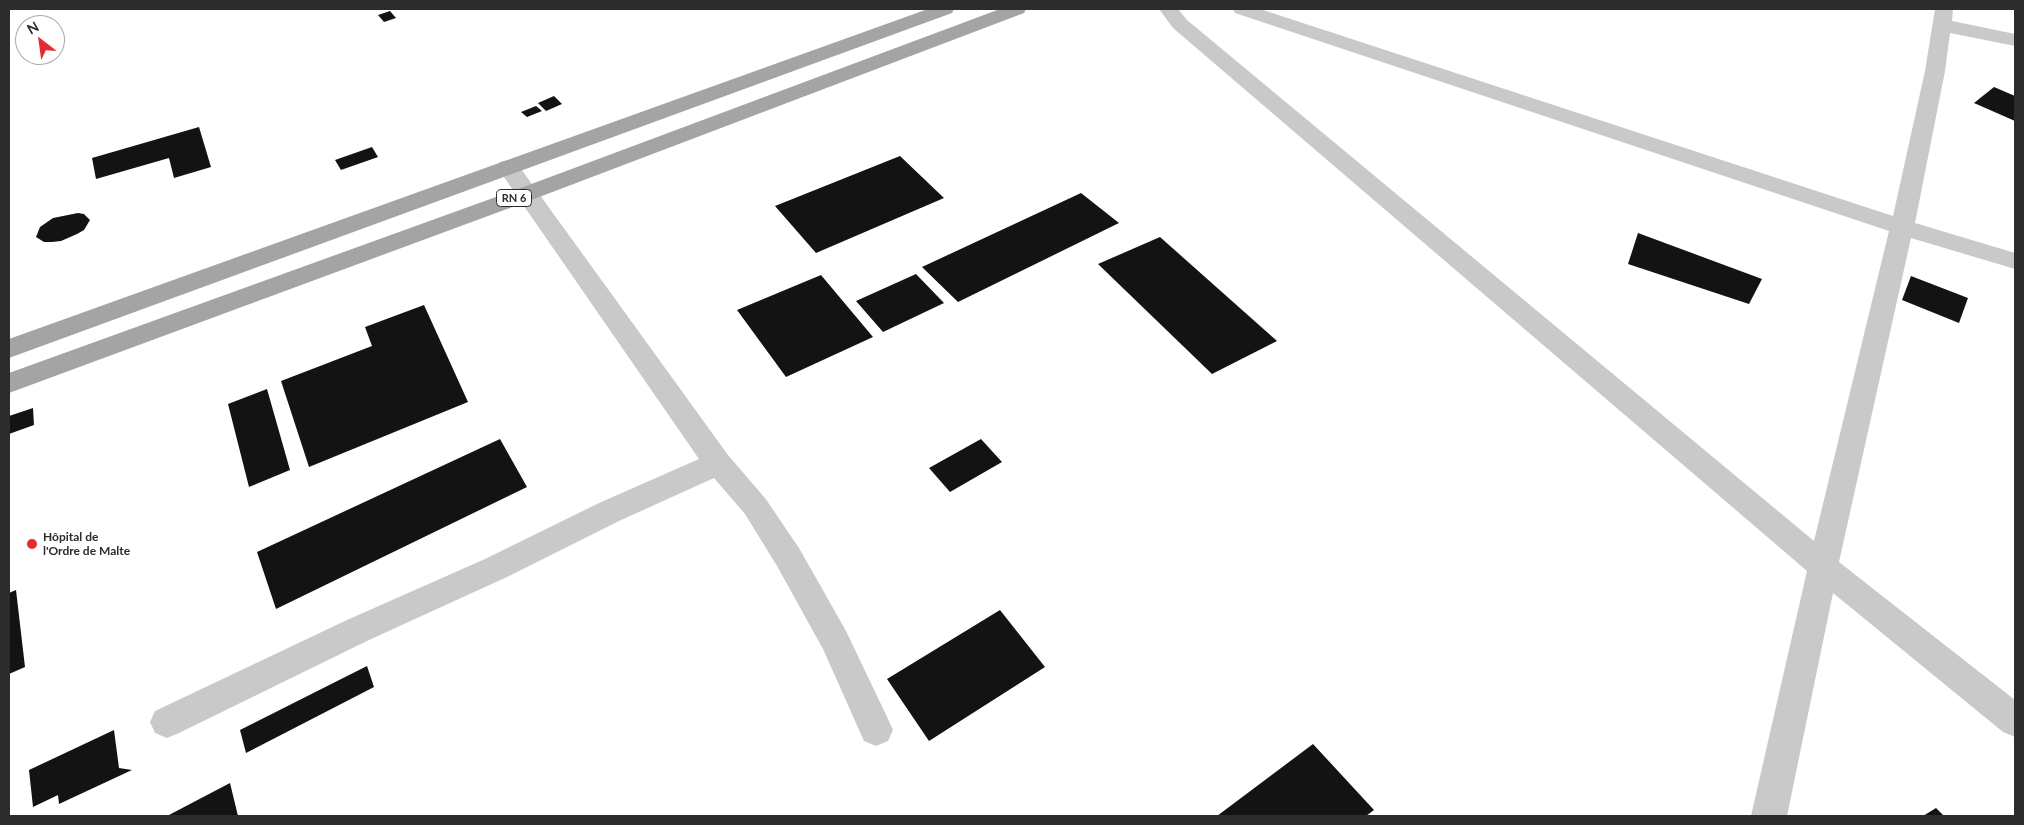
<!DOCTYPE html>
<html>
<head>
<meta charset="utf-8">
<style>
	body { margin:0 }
	#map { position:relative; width:2024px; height:825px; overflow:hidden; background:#fff; font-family:Lato,sans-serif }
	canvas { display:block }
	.frame { position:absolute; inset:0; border:10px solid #2c2c2c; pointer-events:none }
	.north { position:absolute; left:15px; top:15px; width:50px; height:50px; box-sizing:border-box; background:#fff; border:1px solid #ababab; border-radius:50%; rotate:330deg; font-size:14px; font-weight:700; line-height:20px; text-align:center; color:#2c2c2c }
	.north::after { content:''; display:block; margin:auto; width:18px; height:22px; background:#e62b30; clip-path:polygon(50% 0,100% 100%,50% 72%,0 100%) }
</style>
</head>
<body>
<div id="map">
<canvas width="2024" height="825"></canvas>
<div class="frame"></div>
<div class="north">N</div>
</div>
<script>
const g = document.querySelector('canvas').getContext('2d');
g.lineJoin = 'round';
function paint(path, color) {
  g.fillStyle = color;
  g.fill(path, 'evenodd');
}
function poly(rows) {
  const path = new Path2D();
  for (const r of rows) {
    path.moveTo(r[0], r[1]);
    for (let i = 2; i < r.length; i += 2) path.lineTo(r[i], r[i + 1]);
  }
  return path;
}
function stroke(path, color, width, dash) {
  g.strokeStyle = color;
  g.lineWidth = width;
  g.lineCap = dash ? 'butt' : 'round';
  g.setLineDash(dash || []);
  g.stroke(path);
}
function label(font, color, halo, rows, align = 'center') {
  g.font = font + ' Lato,sans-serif';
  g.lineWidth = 5;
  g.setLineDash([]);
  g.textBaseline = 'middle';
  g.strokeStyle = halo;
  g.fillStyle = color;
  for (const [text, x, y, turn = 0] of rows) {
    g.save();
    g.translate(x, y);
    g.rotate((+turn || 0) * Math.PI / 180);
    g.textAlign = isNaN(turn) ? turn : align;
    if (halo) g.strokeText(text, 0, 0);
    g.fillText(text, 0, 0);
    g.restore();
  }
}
const building = poly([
	[390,11,396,18,384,22,378,15],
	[1994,87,2015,96,2015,121,1974,103],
	[554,96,562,104,546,111,538,103],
	[536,106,542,111,527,117,521,112],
	[199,127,211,167,174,178,169,158,96,179,92,158],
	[372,147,378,157,341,170,335,160],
	[900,156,944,198,816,253,775,206],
	[1081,193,1119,223,958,302,922,267],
	[78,213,84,214,90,220,84,230,77,234,61,241,52,242,44,242,36,237,40,227,53,218],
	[1638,233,1762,279,1749,304,1628,264],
	[1160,237,1277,341,1212,374,1098,264],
	[916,274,944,303,883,332,856,301],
	[821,275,873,337,786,377,737,310],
	[1911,276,1968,298,1959,323,1902,300],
	[424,305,468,402,309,467,281,381,372,346,365,327],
	[267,389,290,470,249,487,228,404],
	[33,408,34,425,9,434,9,416],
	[500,439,527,487,276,609,257,552],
	[981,439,1002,462,950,492,929,468],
	[16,590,25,667,9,674,9,593],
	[1000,610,1045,667,929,741,887,679],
	[367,666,374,687,246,753,240,730],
	[114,730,119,768,132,770,59,804,58,795,33,807,29,770],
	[1313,744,1374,810,1366,816,1217,816],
	[230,783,238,816,167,816],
	[1936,808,1944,816,1923,816]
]);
const minor = poly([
	[1159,9,1178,9,1187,20,1814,541,1889,231,1235,13,1233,9,1260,9,1893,216,1925,71,1935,9,1953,9,1952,21,2015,34,2015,46,1950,33,1945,71,1915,223,2015,253,2015,269,1911,238,1839,562,2015,700,2015,737,2003,732,1833,593,1787,816,1751,816,1807,571,1173,28,1159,9],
	[508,160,516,162,728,455,765,498,799,548,846,631,888,719,893,730,888,741,876,746,864,741,823,649,777,566,745,514,714,478,619,521,507,577,369,640,179,733,167,738,155,733,150,722,155,711,347,620,485,559,599,503,699,459,497,167,500,162,508,160]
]);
const primary = poly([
	[928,9,954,9,952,13,9,358,9,339,928,9],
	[1000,9,1026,9,1024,13,534,199,9,393,9,373,518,189,1000,9]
]);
const markers = [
	[32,544,6,"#e62b30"]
];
const shields = [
	[514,198,35]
];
const shieldNames = [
	["RN 6",514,198]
];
const poiNames = [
	["Hôpital de",43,537],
	["l'Ordre de Malte",43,551]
];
paint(building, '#131313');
paint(minor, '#c9c9c9');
paint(primary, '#a4a4a4');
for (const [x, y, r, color] of markers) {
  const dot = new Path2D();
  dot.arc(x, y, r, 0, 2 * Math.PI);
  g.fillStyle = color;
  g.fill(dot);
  stroke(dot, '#fff', 2);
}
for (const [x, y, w] of shields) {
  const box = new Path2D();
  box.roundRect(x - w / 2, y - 8.5, w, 17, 4);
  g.fillStyle = '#fff';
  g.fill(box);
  stroke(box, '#2c2c2c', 1);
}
label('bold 11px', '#2c2c2c', null, shieldNames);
label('bold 12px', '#2c2c2c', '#fff', poiNames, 'left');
</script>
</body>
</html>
